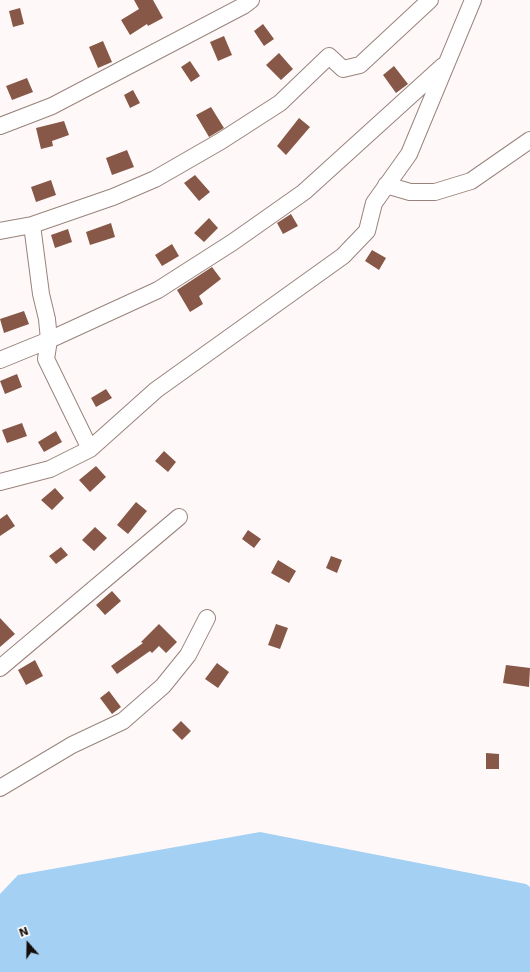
<!DOCTYPE html>
<html>
<head>
<meta charset="utf-8">
<style>
	body { margin:0 }
	#map { position:relative; width:530px; height:972px; overflow:hidden; background:#fef9f8; font-family:"DejaVu Sans",sans-serif }
	canvas { display:block }
	.north { position:absolute; left:8px; top:924px; width:40px; height:40px; -webkit-text-stroke:3px #fff; paint-order:stroke; rotate:340deg; font-size:11px; font-weight:700; line-height:16px; text-align:center; color:#140d0a }
	.north::after { content:''; display:block; margin:auto; width:14px; height:18px; background:#140d0a; clip-path:polygon(50% 0,100% 100%,50% 72%,0 100%) }
</style>
</head>
<body>
<div id="map">
<canvas width="530" height="972"></canvas>
<div class="north">N</div>
</div>
<script>
const g = document.querySelector('canvas').getContext('2d');
g.lineJoin = 'round';
function paint(path, color) {
  g.fillStyle = color;
  g.fill(path, 'evenodd');
}
function poly(rows) {
  const path = new Path2D();
  for (const r of rows) {
    path.moveTo(r[0], r[1]);
    for (let i = 2; i < r.length; i += 2) path.lineTo(r[i], r[i + 1]);
  }
  return path;
}
function stroke(path, color, width, dash) {
  g.strokeStyle = color;
  g.lineWidth = width;
  g.lineCap = dash ? 'butt' : 'round';
  g.setLineDash(dash || []);
  g.stroke(path);
}
const water = poly([
	[260,832,526,884,530,887,530,972,0,972,0,894,18,875]
]);
const building = poly([
	[134,0,153,0,163,18,148,26,147,24,130,35,121,20,139,9],
	[20,8,24,24,13,27,9,11],
	[263,24,274,39,264,46,254,31],
	[224,36,232,55,218,61,210,42],
	[103,41,112,62,98,68,89,47],
	[279,53,293,69,281,80,266,65],
	[190,61,200,76,191,82,181,67],
	[394,66,408,84,396,93,383,75],
	[27,78,33,92,12,100,6,86],
	[133,90,140,103,130,108,124,95],
	[211,107,224,128,209,137,196,115],
	[299,118,310,127,286,155,277,146],
	[64,121,69,135,52,141,53,146,41,149,36,128],
	[127,150,134,167,112,175,106,158],
	[195,175,210,192,199,201,184,183],
	[51,180,56,195,36,202,31,187],
	[291,214,298,226,283,234,277,223],
	[209,218,218,228,204,242,194,233],
	[111,223,115,237,90,245,86,232],
	[68,229,72,242,55,248,51,235],
	[172,244,179,256,162,266,155,255],
	[372,250,386,258,379,270,365,261],
	[212,267,221,279,199,296,203,304,190,312,177,290],
	[24,311,29,324,4,333,0,319],
	[17,374,22,387,5,394,0,381],
	[106,389,112,398,96,407,91,398],
	[22,423,27,436,7,443,2,430],
	[56,431,62,442,44,452,38,442],
	[164,451,176,462,168,472,155,461],
	[96,466,106,477,90,492,79,480],
	[55,488,64,498,52,510,41,500],
	[136,502,147,511,128,534,117,525],
	[7,514,15,526,0,536,0,519],
	[95,527,107,538,94,551,82,540],
	[248,530,261,539,254,548,242,539],
	[61,547,68,555,56,564,49,556],
	[331,556,342,560,337,573,326,568],
	[278,560,296,571,289,583,271,573],
	[112,591,121,601,105,615,96,605],
	[0,618,15,634,0,647],
	[159,624,177,642,166,653,159,646,152,653,150,651,117,674,111,666,143,643,141,642],
	[276,624,288,628,280,649,268,645],
	[35,660,43,676,26,685,18,670],
	[217,663,229,672,218,688,205,679],
	[506,665,530,668,529,687,503,683],
	[109,691,121,707,112,714,100,698],
	[181,721,191,731,182,740,172,730],
	[486,753,499,754,499,769,486,769]
]);
const minor = poly([
	[0,126,52,106,243,6,251,0],
	[386,185,410,192,435,192,471,181,530,140],
	[32,225,41,294,47,319,49,340,46,359,90,449],
	[0,231,32,225,113,197,155,179,221,141,280,103,329,56,343,69,360,65,430,0],
	[0,360,49,340,158,290,233,242,304,192,443,66],
	[0,482,50,469,90,449,156,390,343,256,367,231,374,203,409,154,473,0],
	[0,668,179,517],
	[0,788,72,745,123,721,163,686,188,655,207,618]
]);
paint(water, '#a4d1f3');
paint(building, '#875847');
stroke(minor, '#98837c', 18);
stroke(minor, '#fff', 16);
</script>
</body>
</html>
